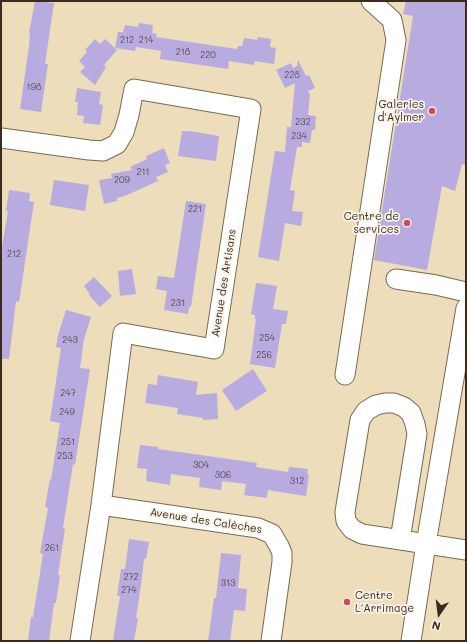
<!DOCTYPE html>
<html>
<head>
<meta charset="utf-8">
<style>
	body { margin:0 }
	#map { position:relative; width:467px; height:642px; overflow:hidden; background:#edddba; font-family:Mali,sans-serif }
	canvas { display:block }
	.frame { position:absolute; inset:0; border:2px solid #3b2a1e; pointer-events:none }
	.north { position:absolute; left:419px; top:594px; width:40px; height:40px; -webkit-text-stroke:3px #f7f3e8; paint-order:stroke; rotate:194deg; font-size:11px; font-weight:700; line-height:16px; text-align:center; color:#3b2a1e }
	.north::after { content:''; display:block; margin:auto; width:14px; height:18px; background:#3b2a1e; clip-path:polygon(50% 0,100% 100%,50% 72%,0 100%) }
</style>
</head>
<body>
<div id="map">
<canvas width="467" height="642"></canvas>
<div class="frame"></div>
<div class="north">N</div>
</div>
<script>
const g = document.querySelector('canvas').getContext('2d');
g.lineJoin = 'round';
function paint(path, color) {
  g.fillStyle = color;
  g.fill(path, 'evenodd');
}
function poly(rows) {
  const path = new Path2D();
  for (const r of rows) {
    path.moveTo(r[0], r[1]);
    for (let i = 2; i < r.length; i += 2) path.lineTo(r[i], r[i + 1]);
  }
  return path;
}
function stroke(path, color, width, dash) {
  g.strokeStyle = color;
  g.lineWidth = width;
  g.lineCap = dash ? 'butt' : 'round';
  g.setLineDash(dash || []);
  g.stroke(path);
}
function label(font, color, halo, rows, align = 'center') {
  g.font = font + ' Mali,sans-serif';
  g.lineWidth = 3.5;
  g.setLineDash([]);
  g.textBaseline = 'middle';
  g.strokeStyle = halo;
  g.fillStyle = color;
  for (const [text, x, y, turn = 0] of rows) {
    g.save();
    g.translate(x, y);
    g.rotate((+turn || 0) * Math.PI / 180);
    g.textAlign = isNaN(turn) ? turn : align;
    if (halo) g.strokeText(text, 0, 0);
    g.fillText(text, 0, 0);
    g.restore();
  }
}
const building = poly([
	[35,1,54,3,45,64,48,64,41,112,20,109,29,46,30,33,29,33],
	[406,1,466,1,466,165,462,164,455,191,442,186,427,270,374,260,413,16,403,14],
	[139,23,153,25,152,33,157,34,156,37,237,49,238,46,242,46,244,38,257,40,258,37,271,39,270,47,276,48,274,64,255,61,254,65,229,61,228,69,160,59,161,51,136,47,135,51,115,48,118,32,123,32,125,25,138,27],
	[95,39,100,44,105,39,117,50,104,65,106,67,95,85,80,72,85,67,79,61,87,52,85,50],
	[298,60,306,76,309,75,315,88,308,91,310,95,308,115,316,116,315,130,312,130,310,143,302,142,302,147,297,147,290,190,295,191,292,211,303,212,301,226,285,223,279,261,258,257,275,151,285,152,287,127,291,127,295,83,285,88,276,70,291,63,293,68,297,66],
	[77,88,101,92,99,104,103,105,100,125,83,123,84,116,77,115,78,102,75,102],
	[182,131,189,131,219,136,216,161,178,156],
	[164,148,170,163,165,165,168,172,156,177,158,181,125,196,117,198,117,201,104,204,99,180,112,178,111,174,132,170,130,167,147,159,146,156],
	[54,180,89,185,85,211,50,205],
	[9,190,30,193,29,201,34,202,19,302,16,301,9,359,1,359,1,245,2,246,8,211,6,211],
	[186,201,206,204,194,286,191,307,189,307,188,314,164,310,167,291,156,289,158,276,174,278],
	[132,269,136,294,120,296,118,271],
	[94,277,112,296,100,307,89,295,90,294,84,286],
	[256,283,277,286,273,309,288,311,286,324,282,324,275,368,250,364,256,319,255,319,255,315,251,314],
	[66,310,91,317,84,339,80,368,90,369,75,465,73,464,63,528,65,529,58,575,60,575,56,603,54,603,49,641,28,641,31,617,33,617,43,554,40,553,48,508,45,507,50,479,51,480,60,423,50,421,61,348,56,347,58,335],
	[253,369,267,391,236,411,222,390],
	[158,375,198,382,196,395,217,393,218,419,203,420,203,418,177,414,178,408,145,403,148,384,157,385],
	[140,445,158,447,158,449,257,463,256,467,288,472,289,467,308,469,307,474,309,474,306,496,268,490,267,498,244,495,246,484,222,481,221,490,199,487,200,478,171,474,170,485,146,481,147,469,137,468],
	[129,539,149,542,146,559,144,559,141,585,136,618,138,618,134,641,113,641,120,596,117,596,121,569,125,569],
	[221,553,241,555,238,588,247,589,245,611,234,610,230,641,208,641,214,598,216,598]
]);
const minor = poly([
	[1,138,89,150,103,151,117,144,124,132,129,115,134,89,251,109,214,349,123,333,101,505,80,641],
	[396,279,436,285,466,292],
	[345,375,396,40,392,20,371,1],
	[101,505,258,528,272,534,279,546,282,553,282,562,271,641],
	[400,540,417,434,415,424,411,413,404,407,394,403,385,403,376,405,366,411,360,420,345,512,346,521,352,529,362,534,466,550],
	[411,641,426,544,466,308]
]);
const markers = [
	[432,111,4,"#d1495b"],
	[407,223,4,"#d1495b"],
	[347,602,4,"#d1495b"]
];
const numberNames = [
	["212",127,40],
	["214",146,40],
	["218",183,52],
	["220",208,55],
	["228",292,75],
	["198",34,87],
	["232",303,122],
	["234",299,136],
	["211",143,172],
	["209",122,180],
	["221",195,209],
	["212",14,254],
	["231",178,303],
	["254",267,338],
	["243",70,340],
	["256",264,355],
	["247",68,393],
	["249",67,412],
	["251",68,442],
	["253",65,456],
	["304",201,465],
	["306",223,475],
	["312",297,481],
	["261",52,548],
	["272",131,577],
	["313",228,583],
	["274",129,590]
];
const poiNames = [
	["Galeries",424,105],
	["d'Aylmer",424,118],
	["Centre de",399,217],
	["services",399,230],
	["Centre",355,596,"left"],
	["L'Arrimage",355,609,"left"]
];
const streetNames = [
	["Avenue des Artisans",224,283,-81],
	["Avenue des Calèches",206,521,9]
];
paint(building, '#b8abdf');
stroke(minor, '#796955', 21);
stroke(minor, '#fff', 19);
for (const [x, y, r, color] of markers) {
  const dot = new Path2D();
  dot.arc(x, y, r, 0, 2 * Math.PI);
  g.fillStyle = color;
  g.fill(dot);
  stroke(dot, '#f7f3e8', 1.5);
}
label('9px', '#5a4a4e', null, numberNames);
label('11px', '#3b2a1e', '#f7f3e8', poiNames, 'right');
label('11px', '#3b2a1e', '#f7f3e8', streetNames);
</script>
</body>
</html>
